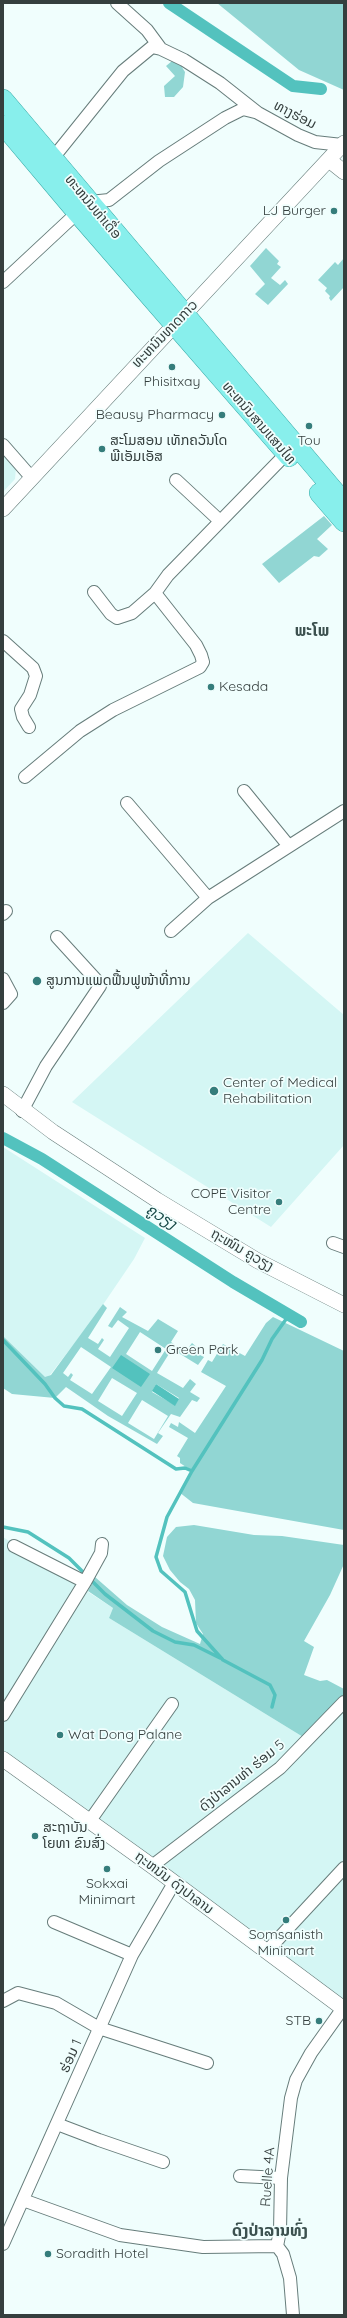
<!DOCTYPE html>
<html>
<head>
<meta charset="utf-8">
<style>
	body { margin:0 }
	#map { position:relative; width:347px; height:2318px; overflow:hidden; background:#f0fefd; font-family:Quicksand,sans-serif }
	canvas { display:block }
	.frame { position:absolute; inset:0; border:4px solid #353f3e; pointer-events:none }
</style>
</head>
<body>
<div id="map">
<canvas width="347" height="2318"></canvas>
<div class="frame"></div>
</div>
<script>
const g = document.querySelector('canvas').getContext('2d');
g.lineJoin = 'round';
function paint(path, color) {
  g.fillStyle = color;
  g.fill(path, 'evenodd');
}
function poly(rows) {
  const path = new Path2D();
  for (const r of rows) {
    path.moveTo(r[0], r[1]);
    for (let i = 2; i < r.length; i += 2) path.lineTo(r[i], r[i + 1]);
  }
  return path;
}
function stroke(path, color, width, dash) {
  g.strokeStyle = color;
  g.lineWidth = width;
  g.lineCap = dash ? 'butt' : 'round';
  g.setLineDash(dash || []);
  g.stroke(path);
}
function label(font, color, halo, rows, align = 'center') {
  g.font = font + ' Quicksand,"Noto Sans Lao",sans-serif';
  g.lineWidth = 3.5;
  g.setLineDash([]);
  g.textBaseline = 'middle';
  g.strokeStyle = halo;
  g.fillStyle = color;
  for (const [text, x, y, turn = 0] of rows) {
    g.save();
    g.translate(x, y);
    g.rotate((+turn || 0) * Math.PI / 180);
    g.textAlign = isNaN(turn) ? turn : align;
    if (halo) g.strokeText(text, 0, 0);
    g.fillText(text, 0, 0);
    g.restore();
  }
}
const built = poly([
	[3,454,16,468,15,479,3,492],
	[248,933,344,1015,344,1145,271,1227,72,1102],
	[3,1147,145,1238,134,1259,94,1318,50,1375,45,1378,3,1336],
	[3,1537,113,1608,109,1618,308,1740,344,1701,344,2012,3,1763]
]);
const green = poly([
	[217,3,344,3,344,90,299,70],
	[172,61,180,64,185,72,183,87,174,97,165,97,164,86,175,76,166,66],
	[266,248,279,261,277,264,281,267,271,278,280,285,285,280,288,284,268,305,255,294,265,284,250,266],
	[344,258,344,287,331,301,329,298,330,296,325,291,327,288,318,280,335,262,338,265],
	[324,516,332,525,317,539,328,549,319,557,314,556,279,583,262,564],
	[103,1304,107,1308,88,1338,98,1344,102,1338,104,1340,98,1349,110,1357,129,1328,118,1320,112,1328,108,1326,120,1307,127,1312,122,1317,148,1331,158,1319,178,1331,171,1342,185,1352,192,1343,198,1348,194,1352,204,1357,198,1365,172,1349,157,1373,183,1388,190,1379,196,1384,190,1392,200,1398,197,1402,192,1400,180,1417,171,1414,158,1433,163,1436,157,1444,108,1416,66,1387,55,1398,12,1394,3,1388,3,1336,45,1377,51,1375],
	[140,1332,166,1349,152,1371,126,1354],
	[81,1347,111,1367,92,1394,70,1380,73,1375,71,1373,68,1377,63,1373],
	[112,1378,137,1393,122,1416,98,1401],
	[156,1384,179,1398,175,1405,152,1392],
	[142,1400,168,1416,154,1439,128,1423],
	[273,1317,344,1351,344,1530,193,1503,179,1492,192,1471,180,1463,180,1458,177,1456,188,1438,169,1427,171,1423,178,1427,179,1422,195,1433,226,1386,201,1372,208,1360,212,1362,223,1344,245,1356,266,1323],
	[194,1525,254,1535,282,1536,344,1545,344,1564,330,1595,304,1641,314,1647,304,1675,320,1681,327,1680,344,1689,344,1702,308,1740,109,1618,113,1608,88,1591,95,1577,127,1605,162,1627,200,1644,203,1634,196,1623,195,1600,189,1589,180,1582,170,1570,163,1556,167,1537,176,1527]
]);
const water = poly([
	[121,1355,150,1374,141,1387,112,1368],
	[156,1384,179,1399,175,1406,152,1391]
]);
const stream = poly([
	[3,1340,45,1384,55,1398,64,1406,82,1409,176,1469,185,1468,192,1471,167,1517,156,1557,161,1571,185,1592,197,1631,223,1660,270,1685,275,1695,272,1707],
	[192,1471,262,1360,272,1339,289,1315],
	[3,1527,28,1532,69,1558,105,1594,153,1631,175,1642,194,1645,220,1658]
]);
const canal = poly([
	[169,3,293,86,321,89],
	[3,1138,42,1159,233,1282,301,1322]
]);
const minor = poly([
	[117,3,147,30,161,49,184,60,220,83,258,113,298,135,315,142,342,145],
	[53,158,123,71,152,47,161,49],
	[90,202,109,200,159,161,225,118,243,109,255,112],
	[3,282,77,213],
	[3,445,31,477],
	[176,480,220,521],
	[94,592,111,614,117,618,132,613,155,593],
	[3,641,33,668,36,676,30,695,21,709,23,717,29,727],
	[25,777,80,731,113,710,200,667,203,662,201,655,196,645,155,593,168,575,286,454],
	[244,791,288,845],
	[127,803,208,898],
	[3,914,6,911],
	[171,931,208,898,344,811],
	[3,979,11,994,3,1003],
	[22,1111,46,1066,100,986,99,983,57,937],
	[333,1243,344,1247],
	[85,1582,101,1553,102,1544],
	[3,1715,85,1582,14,1546],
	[89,1822,172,1704],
	[152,1866,280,1768,344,1702],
	[54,1922,132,1955],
	[267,1951,344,1868],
	[3,2001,18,1993,56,2003,99,2028,207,2063],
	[57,2124,99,2140,163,2162],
	[240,2176,281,2178],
	[23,2200,120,2235,203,2247,277,2246,280,2231,281,2178,291,2098,296,2080,311,2053,343,2008],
	[3,2244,132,1955,174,1883],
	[277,2246,283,2254,290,2278,293,2315]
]);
const tertiary = poly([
	[329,160,344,172],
	[3,509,344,143],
	[3,1094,53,1132,157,1200,258,1261,344,1305],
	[3,1759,152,1866,344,2009]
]);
const primary = poly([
	[3,99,344,502],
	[3,125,77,213,289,457],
	[319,493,344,522]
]);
const markers = [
	[334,211,4,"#357d7b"],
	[172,367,4,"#357d7b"],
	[222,415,4,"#357d7b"],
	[309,426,4,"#357d7b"],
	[102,449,4,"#357d7b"],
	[211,687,4,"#357d7b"],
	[37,981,5,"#357d7b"],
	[214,1091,5,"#357d7b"],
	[279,1202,4,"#357d7b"],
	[158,1350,4,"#357d7b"],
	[60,1735,4,"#357d7b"],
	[35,1836,4,"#357d7b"],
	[107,1869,4,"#357d7b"],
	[286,1920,4,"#357d7b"],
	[319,2021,4,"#357d7b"],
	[48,2254,4,"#357d7b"]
];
const streetNames = [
	["ທາງຮ່ອມ",295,115,27],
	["ທະຫນົນທ່າເດື່ອ",93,207,50],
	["ທະຫນົນທາດກາວ",165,334,-46],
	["ທະຫນົນສາມແສນໄທ",259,423,49],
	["ຖະໜົນ ຄູວຽງ",242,1250,30],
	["ດົງປ່າລານທ່າ ຮ່ອມ 5",242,1776,-39],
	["ຖະຫນົນ ດົງປາລານ",174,1883,37],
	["ຮ່ອມ 1",71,2056,-66],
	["Ruelle 4A",268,2177,-86]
];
const poiNames = [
	["LJ Burger",326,211,"right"],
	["Phisitxay",172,382,"center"],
	["Beausy Pharmacy",214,415,"right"],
	["ສະໂມສອນ ເທັກຄວັນໂດ",110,441],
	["ພີເອັມເອັສ",110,457],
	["Tou",309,441,"center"],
	["Kesada",219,687],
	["ສູນການແພດຟື້ນຟູໜ້າທີ່ການ",46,981],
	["Center of Medical",223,1083],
	["Rehabilitation",223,1099],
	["COPE Visitor",271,1194,"right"],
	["Centre",271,1210,"right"],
	["Green Park",166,1350],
	["Wat Dong Palane",68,1735],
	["ສະຖາບັນ",43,1828],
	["ໂຍທາ ຂົນສົ່ງ",43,1844],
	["Sokxai",107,1884,"center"],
	["Minimart",107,1900,"center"],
	["Somsanisth",286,1935,"center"],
	["Minimart",286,1951,"center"],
	["STB",311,2021,"right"],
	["Soradith Hotel",56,2254]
];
const waterNames = [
	["ຄູວຽງ",161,1217,33]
];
const quarterNames = [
	["ພະໂພ",312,631],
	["ດົງປ່າລານທົ່ງ",270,2231]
];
paint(built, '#d4f6f4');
paint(green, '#91d6d3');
paint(water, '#53c2be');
stroke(stream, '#53c2be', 3.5);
stroke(canal, '#53c2be', 12);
stroke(minor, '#677d7b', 14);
stroke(tertiary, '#677d7b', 16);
stroke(primary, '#37aaa7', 20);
stroke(minor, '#fff', 12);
stroke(tertiary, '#fff', 15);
stroke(primary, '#88efec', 19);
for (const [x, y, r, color] of markers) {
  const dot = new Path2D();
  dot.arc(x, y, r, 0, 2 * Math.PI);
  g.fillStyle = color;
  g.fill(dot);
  stroke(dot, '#f0fefd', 1.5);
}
label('14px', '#353f3e', '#f0fefd', streetNames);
label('14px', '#353f3e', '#f0fefd', poiNames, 'left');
label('italic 15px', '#154745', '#f0fefd', waterNames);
label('bold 16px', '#3c514f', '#f0fefd', quarterNames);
</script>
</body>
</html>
